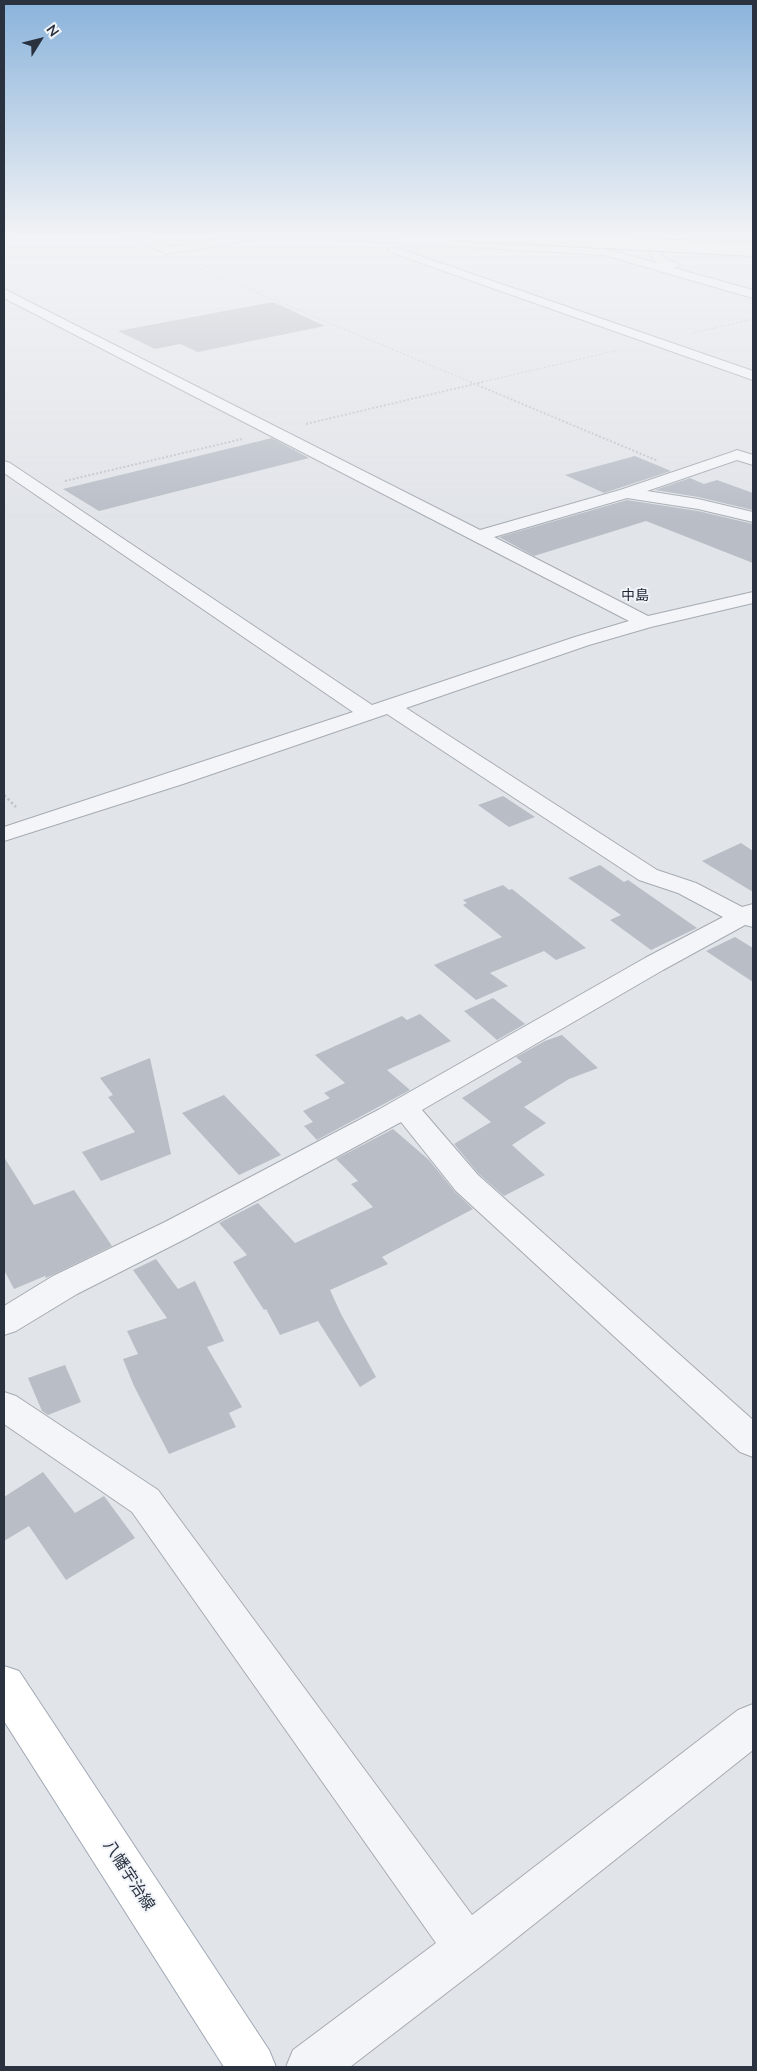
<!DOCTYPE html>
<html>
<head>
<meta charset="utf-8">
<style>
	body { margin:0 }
	#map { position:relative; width:757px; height:2071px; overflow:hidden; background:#e1e4e9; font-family:"Nunito Sans",sans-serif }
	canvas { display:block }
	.frame { position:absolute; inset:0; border:5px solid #2a3240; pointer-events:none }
	.north { position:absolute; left:15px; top:15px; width:50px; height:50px; -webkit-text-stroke:4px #f0f3f7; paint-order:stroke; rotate:54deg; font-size:14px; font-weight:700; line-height:20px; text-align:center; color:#2a3240 }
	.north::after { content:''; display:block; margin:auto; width:18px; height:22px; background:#2a3240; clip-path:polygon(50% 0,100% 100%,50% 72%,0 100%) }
</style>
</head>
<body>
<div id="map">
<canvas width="757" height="2071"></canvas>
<div class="frame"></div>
<div class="north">N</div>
</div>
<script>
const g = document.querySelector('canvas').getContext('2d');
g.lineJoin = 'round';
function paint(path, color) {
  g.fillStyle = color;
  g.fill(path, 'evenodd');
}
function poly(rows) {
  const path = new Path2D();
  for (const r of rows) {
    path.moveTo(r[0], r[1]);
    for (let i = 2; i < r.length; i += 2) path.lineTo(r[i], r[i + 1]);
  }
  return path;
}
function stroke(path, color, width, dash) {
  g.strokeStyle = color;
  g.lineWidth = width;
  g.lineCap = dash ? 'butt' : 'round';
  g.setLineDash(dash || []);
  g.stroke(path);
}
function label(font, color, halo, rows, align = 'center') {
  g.font = font + ' "Nunito Sans","Noto Sans JP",sans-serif';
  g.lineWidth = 4;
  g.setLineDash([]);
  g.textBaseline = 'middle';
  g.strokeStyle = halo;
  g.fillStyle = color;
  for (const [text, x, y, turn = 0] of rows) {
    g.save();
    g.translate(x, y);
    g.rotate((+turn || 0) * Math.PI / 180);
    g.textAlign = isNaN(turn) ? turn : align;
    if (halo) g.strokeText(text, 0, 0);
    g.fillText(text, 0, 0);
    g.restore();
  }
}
const building = poly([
	[273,302,325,326,198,352,180,344,155,349,118,331],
	[272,438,309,458,99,511,63,489],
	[635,456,671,471,604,493,565,475],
	[690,478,704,484,717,480,753,493,753,510,698,497,655,490],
	[627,500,698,511,753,524,753,563,646,521,534,556,499,537],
	[503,796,535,817,509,827,478,805],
	[741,843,753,851,753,892,702,861],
	[600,865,624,882,628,880,697,928,651,950,610,920,621,915,568,878],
	[503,885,509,890,512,889,586,948,556,960,544,951,490,973,508,986,476,1000,434,965,502,937,463,905,467,903,463,900],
	[735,937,753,948,753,982,706,951],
	[493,998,525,1024,497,1040,464,1011],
	[420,1014,451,1041,387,1070,410,1090,317,1140,304,1126,313,1122,303,1111,330,1098,324,1093,345,1083,315,1055,402,1016,407,1020],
	[562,1035,598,1068,569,1079,524,1107,546,1123,512,1145,545,1175,504,1196,479,1174,454,1144,491,1122,462,1098,522,1062,516,1057,545,1041],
	[150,1058,171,1154,101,1181,82,1152,135,1132,108,1097,113,1095,100,1078],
	[224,1095,281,1155,239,1175,182,1113],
	[393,1129,429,1160,455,1192,473,1209,382,1257,388,1264,330,1290,341,1314,376,1377,360,1387,318,1321,280,1335,266,1309,264,1310,233,1262,247,1255,219,1223,258,1203,295,1243,373,1207,351,1184,358,1181,336,1159],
	[4,1157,34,1205,74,1190,112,1246,46,1278,45,1276,14,1289,4,1270],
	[156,1259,178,1289,195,1281,224,1341,207,1347,242,1407,229,1413,236,1427,169,1454,134,1386,123,1359,138,1354,127,1331,167,1318,133,1270],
	[65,1365,81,1402,48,1415,42,1411,28,1378],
	[43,1472,75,1513,104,1496,135,1538,66,1580,29,1526,4,1541,4,1497]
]);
const pathFar2 = poly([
	[193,266,473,383],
	[693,333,753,319],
	[478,383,619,350]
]);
const pathFar1 = poly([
	[470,382,658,461],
	[306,424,483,382],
	[65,481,242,439]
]);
const path = poly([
	[4,795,16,807]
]);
const minor = poly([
	[4,234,11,234,6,237,4,237,4,234],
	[121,234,135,234,168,247,252,234,338,234,605,249,657,263,649,253,658,234,668,234,661,253,665,259,677,263,679,265,674,268,753,290,753,298,604,255,276,236,167,254,121,234],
	[394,247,753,371,753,380,390,252,388,250,390,248,394,247],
	[4,289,480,530,620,490,732,452,737,450,753,455,753,465,737,460,647,491,698,499,753,512,753,522,698,509,627,498,494,537,648,616,753,592,753,603,651,627,589,645,406,708,657,870,696,883,742,907,753,904,753,927,745,925,663,970,422,1110,478,1175,753,1420,753,1457,740,1452,456,1191,401,1122,187,1238,77,1294,16,1331,4,1335,4,1306,53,1276,165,1222,378,1110,645,958,723,917,678,893,639,880,387,714,183,784,4,841,4,827,353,712,4,473,4,461,10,463,372,705,575,637,629,621,4,298,4,289],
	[4,1392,16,1396,158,1490,472,1915,738,1710,753,1704,753,1750,484,1964,350,2067,286,2067,293,2050,436,1943,132,1512,4,1424,4,1392]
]);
const tertiary = poly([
	[684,234,753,235,753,241,689,237,684,234]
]);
const primary = poly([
	[4,1666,19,1671,269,2050,276,2067,224,2067,4,1721,4,1666]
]);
const trunk = poly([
	[368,234,426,234,487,238,492,241,487,244,373,237,368,234]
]);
const motorwayBridge = poly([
	[454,234,753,250]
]);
const farQuarternames = [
	["中島",635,597]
];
const nearStreetnames = [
	["八幡宇治線",128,1876,57]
];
paint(building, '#b8bdc6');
stroke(minor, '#a6abb3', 2);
stroke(tertiary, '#a6abb3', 2);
stroke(primary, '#a0a8b5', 2);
stroke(trunk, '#89919f', 2);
stroke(pathFar2, '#bfc2c8', 1, [2, 2]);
stroke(pathFar1, '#bfc2c8', 2, [2, 2]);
stroke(path, '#bfc2c8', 2.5, [2.5, 2.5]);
paint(minor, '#f4f5f8');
paint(tertiary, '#f4f5f8');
paint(primary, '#fff');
paint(trunk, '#fff');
stroke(motorwayBridge, '#89919f', 14, []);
stroke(motorwayBridge, '#fff', 12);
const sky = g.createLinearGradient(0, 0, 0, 524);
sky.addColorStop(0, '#8ab3db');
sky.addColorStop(0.45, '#f2f3f5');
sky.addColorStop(1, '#f2f3f500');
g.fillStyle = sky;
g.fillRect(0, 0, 757, 524);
label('14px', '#1c2331', '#f0f3f7', farQuarternames);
label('16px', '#2a3240', '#f0f3f7', nearStreetnames);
</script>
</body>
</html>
